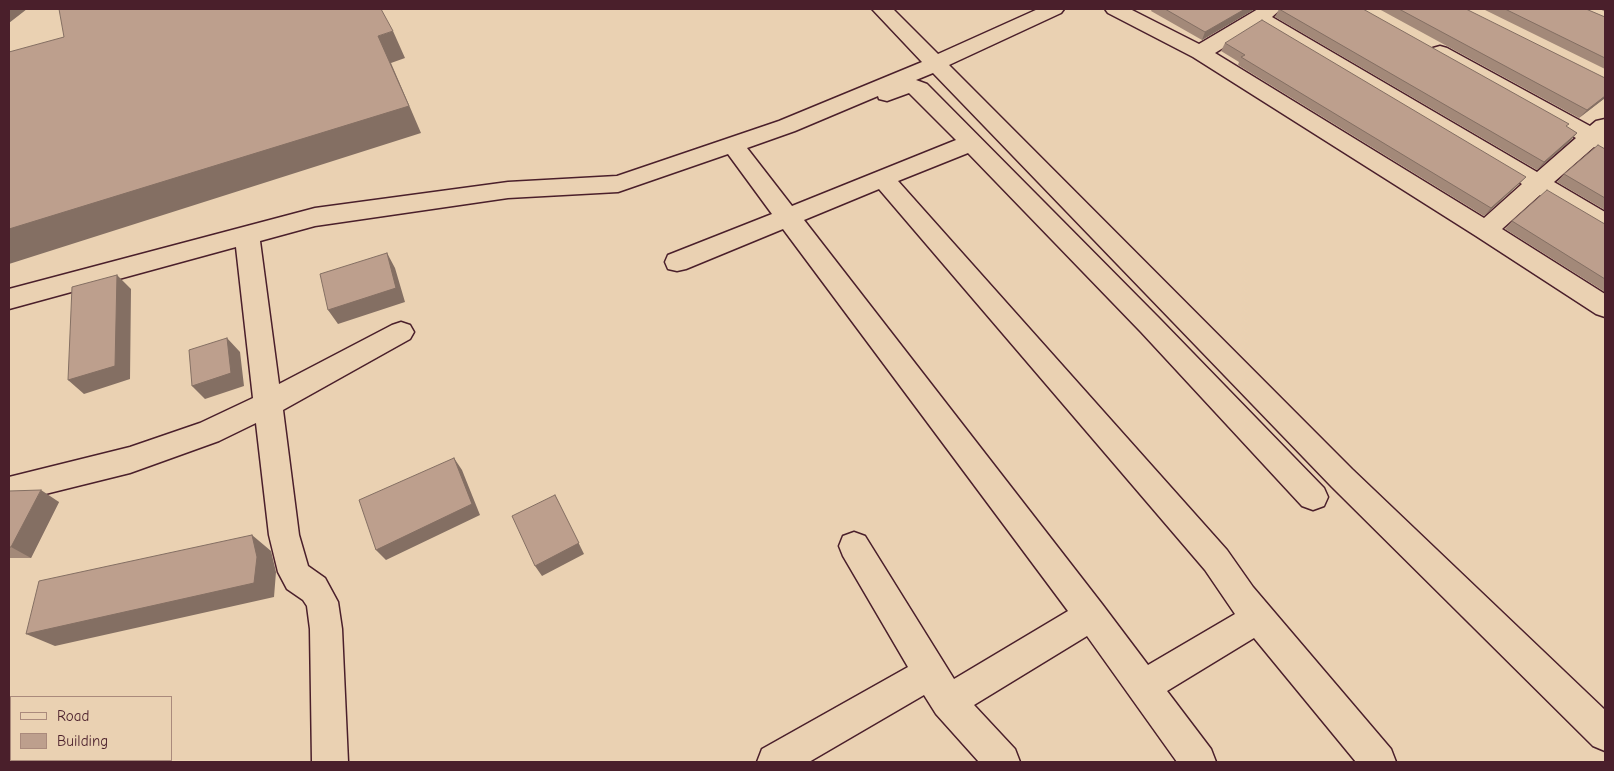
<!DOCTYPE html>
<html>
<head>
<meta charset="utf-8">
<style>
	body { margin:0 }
	#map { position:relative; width:1614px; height:771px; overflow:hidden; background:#ead1b2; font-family:"Comic Neue",sans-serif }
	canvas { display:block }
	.frame { position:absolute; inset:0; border:10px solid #4a1f2b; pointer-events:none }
	.legend { position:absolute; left:10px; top:696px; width:162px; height:65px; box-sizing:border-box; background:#ead1b2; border:1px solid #aa8a7c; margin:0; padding:6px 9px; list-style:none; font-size:15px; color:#4a1f2b }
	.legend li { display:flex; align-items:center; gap:10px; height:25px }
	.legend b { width:25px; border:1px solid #aa8a7c }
</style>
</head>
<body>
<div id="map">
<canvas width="1614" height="771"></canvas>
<div class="frame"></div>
<ul class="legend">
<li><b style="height:6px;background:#ead1b2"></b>Road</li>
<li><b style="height:14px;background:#bd9f8d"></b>Building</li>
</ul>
</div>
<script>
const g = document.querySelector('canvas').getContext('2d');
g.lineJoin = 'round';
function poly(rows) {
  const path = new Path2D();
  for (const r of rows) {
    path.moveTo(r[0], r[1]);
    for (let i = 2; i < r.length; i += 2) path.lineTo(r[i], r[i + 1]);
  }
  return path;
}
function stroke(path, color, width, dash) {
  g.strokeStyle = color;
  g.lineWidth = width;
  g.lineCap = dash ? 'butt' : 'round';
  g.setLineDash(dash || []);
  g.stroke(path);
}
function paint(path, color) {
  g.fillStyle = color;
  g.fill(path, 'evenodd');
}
const minor = poly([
	[872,9,893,9,938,54,1038,9,1064,9,1061,13,949,65,1352,469,1605,710,1605,751,1593,746,1332,487,933,73,916,80,927,84,1159,318,1324,488,1328,497,1324,506,1313,510,1302,506,1141,332,968,153,898,181,1227,550,1253,587,1391,749,1396,762,1356,762,1254,638,1167,691,1211,749,1216,762,1177,762,1087,636,974,705,1015,749,1020,762,979,762,936,714,924,695,809,762,757,762,762,749,908,667,843,556,839,546,843,536,854,532,865,536,954,679,1068,611,783,229,686,269,677,271,668,269,665,262,668,255,772,214,728,154,618,192,508,198,315,226,260,241,279,384,392,325,401,322,410,325,414,332,410,339,283,410,299,535,308,566,325,578,338,602,342,629,348,762,312,762,310,629,307,606,303,600,287,589,278,572,269,535,256,423,219,441,130,473,9,503,9,477,130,447,200,423,253,398,236,247,9,309,9,289,315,208,508,182,617,176,779,121,922,62,872,9],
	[909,93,956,140,792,206,747,148,795,131,878,96,879,99,887,101,909,93],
	[879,189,1205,570,1235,614,1148,665,1102,604,804,220,879,189],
	[1105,9,1130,9,1199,44,1258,9,1281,9,1272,17,1537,172,1576,138,1433,56,1430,52,1433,48,1440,46,1447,48,1590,126,1596,121,1605,119,1605,152,1594,147,1554,182,1605,212,1605,232,1596,229,1540,195,1502,229,1605,294,1605,317,1596,314,1476,236,1193,57,1108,13,1105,9],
	[1258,26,1522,184,1484,218,1215,53,1258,26]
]);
const wall = poly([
	[1152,9,1255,9,1202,40,1151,11],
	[1279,9,1566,127,1577,133,1570,141,1537,170,1275,17],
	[1379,9,1466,9,1605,98,1579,118],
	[1483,9,1586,9,1605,17,1605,69],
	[1600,9,1605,9,1605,12],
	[1225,43,1519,184,1484,216,1238,65,1239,62,1221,51],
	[1605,149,1605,210,1557,182,1564,174],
	[1512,221,1605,224,1605,292,1505,229],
	[9,491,59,502,31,558,9,558]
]);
const shadedWall = poly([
	[9,9,27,9,9,23],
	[1245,9,1255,9,1202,40,1205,32],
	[393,31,405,58,391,63,421,133,9,264,9,229,378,36],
	[1605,96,1605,98,1579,118,1587,110],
	[1577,133,1570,141,1537,170,1544,162],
	[1526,177,1519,184,1484,216,1491,208],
	[387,253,395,268,405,302,338,324,328,310],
	[117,275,131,289,130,379,84,394,68,380],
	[227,338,240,352,244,386,205,399,192,386],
	[454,458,462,470,480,515,386,560,376,550],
	[41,490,59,502,31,558,11,547],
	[555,495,584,554,542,576,535,566],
	[252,535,271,551,276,572,274,597,55,646,26,634],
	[13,760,38,760,37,762,12,762]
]);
const building = poly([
	[59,9,381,9,393,31,378,36,409,106,9,229,9,52,64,37,59,9],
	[1165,9,1245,9,1205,32,1165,9],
	[1279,9,1363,9,1569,124,1566,126,1577,133,1544,162,1279,9],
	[1399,9,1466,9,1605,78,1605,96,1587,110,1399,9],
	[1505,9,1586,9,1605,17,1605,58,1505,9],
	[1262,20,1526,177,1491,208,1241,57,1245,55,1225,43,1262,20],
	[1598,145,1605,149,1605,198,1564,174,1598,145],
	[1547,190,1603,223,1605,224,1605,279,1512,221,1547,190],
	[387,253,396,288,328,310,320,274,387,253],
	[117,275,115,366,68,380,72,287,117,275],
	[227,338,231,373,192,386,189,350,227,338],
	[454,458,472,504,376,550,359,500,454,458],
	[41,490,11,547,9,547,9,491,41,490],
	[555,495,579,543,535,566,512,516,555,495],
	[252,535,257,557,254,583,26,634,39,581,252,535],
	[9,705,11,705,11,760,13,760,12,762,9,762,9,705]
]);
stroke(minor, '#4a1f2b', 3);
paint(minor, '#ead1b2');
paint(wall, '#a38979');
paint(shadedWall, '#846f63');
paint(building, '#bd9f8d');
stroke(building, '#846f63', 1);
</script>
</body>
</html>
